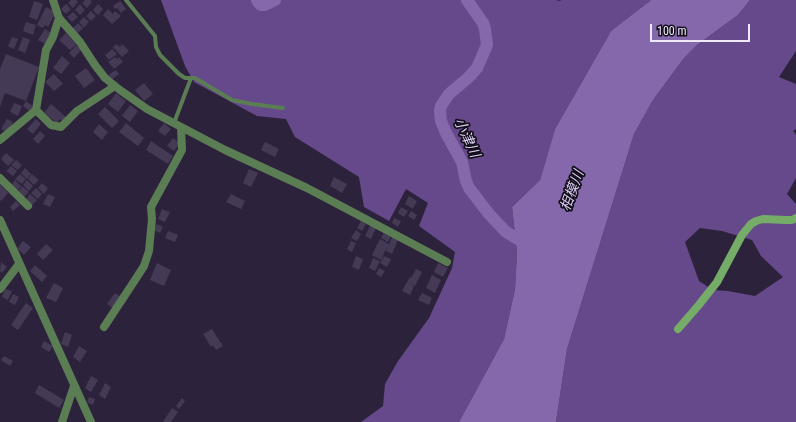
<!DOCTYPE html>
<html>
<head>
<meta charset="utf-8">
<style>
	body { margin:0 }
	#map { position:relative; width:796px; height:422px; overflow:hidden; background:#2d223c; font-family:"Roboto Condensed",sans-serif }
	canvas { display:block }
	.scale { position:absolute; left:650px; top:24px; width:100px; height:18px; box-sizing:border-box; border:2px solid #efe8fa; border-top:0; padding-left:5px; font-size:12px; line-height:14px; white-space:nowrap; color:#efe8fa; -webkit-text-stroke:3px #130f1a; paint-order:stroke }
</style>
</head>
<body>
<div id="map">
<canvas width="796" height="422"></canvas>
<div class="scale">100 m</div>
</div>
<script>
const g = document.querySelector('canvas').getContext('2d');
g.lineJoin = 'round';
function paint(path, color) {
  g.fillStyle = color;
  g.fill(path, 'evenodd');
}
function poly(rows) {
  const path = new Path2D();
  for (const r of rows) {
    path.moveTo(r[0], r[1]);
    for (let i = 2; i < r.length; i += 2) path.lineTo(r[i], r[i + 1]);
  }
  return path;
}
function stroke(path, color, width, dash) {
  g.strokeStyle = color;
  g.lineWidth = width;
  g.lineCap = dash ? 'butt' : 'round';
  g.setLineDash(dash || []);
  g.stroke(path);
}
function label(font, color, halo, rows, align = 'center') {
  g.font = font + ' "Roboto Condensed","Noto Sans JP",sans-serif';
  g.lineWidth = 3.5;
  g.setLineDash([]);
  g.textBaseline = 'middle';
  g.strokeStyle = halo;
  g.fillStyle = color;
  for (const [text, x, y, turn = 0] of rows) {
    g.save();
    g.translate(x, y);
    g.rotate((+turn || 0) * Math.PI / 180);
    g.textAlign = isNaN(turn) ? turn : align;
    if (halo) g.strokeText(text, 0, 0);
    g.fillText(text, 0, 0);
    g.restore();
  }
}
const forest = poly([
	[161,0,556,0,560,1,561,0,651,0,611,31,555,129,540,180,512,207,517,253,515,289,504,339,459,422,361,422,383,406,385,384,398,361,429,318,452,268,455,252,419,226,428,203,406,189,389,221,364,207,359,177,295,137,286,119,257,116,194,82,185,66],
	[750,0,796,0,796,51,779,77,796,84,796,129,793,131,796,135,796,178,787,194,796,204,796,422,556,422,567,349,634,134,653,100,684,58,697,45,738,15],
	[700,228,722,231,752,240,761,256,783,277,755,296,728,291,713,290,699,281,685,242]
]);
const water = poly([
	[651,0,750,0,738,15,697,45,684,58,653,100,634,134,567,349,556,422,459,422,504,339,515,289,517,253,512,207,540,180,555,129,611,31]
]);
const river = poly([
	[257,0,258,2,261,5,265,5,275,0],
	[467,0,483,23,485,29,487,45,477,68,469,77,449,94,441,106,440,110,441,121,446,133,462,162,466,181,469,188,489,214,505,231,514,237,529,244]
]);
const building = poly([
	[71,0,76,0,78,2,73,8,68,3],
	[85,0,90,0,92,2,87,8,82,3],
	[34,1,43,4,37,20,29,17],
	[120,1,126,9,121,13,117,8,115,9,113,6],
	[66,4,71,9,66,14,61,9],
	[80,4,85,10,80,15,75,10],
	[98,4,103,9,98,15,93,10],
	[46,7,56,12,48,27,45,25,43,28,37,25],
	[108,9,113,14,115,11,121,16,112,24,103,15],
	[91,11,96,16,91,21,86,16],
	[73,12,78,17,72,22,67,17],
	[84,17,89,22,84,28,79,22],
	[26,22,36,25,33,35,23,31],
	[78,23,83,28,77,34,72,29],
	[45,29,53,34,47,45,38,40],
	[66,33,76,44,70,50,59,40],
	[12,37,18,39,14,49,8,46],
	[23,37,30,40,25,53,18,50],
	[116,44,120,47,122,44,129,51,122,57,113,47],
	[76,45,81,50,74,58,69,53],
	[112,49,117,54,109,60,105,55],
	[6,54,39,67,26,101,5,93,0,107,0,69],
	[62,56,70,63,61,74,53,68],
	[115,57,117,59,119,57,123,62,114,69,108,62],
	[86,68,95,80,84,88,75,76],
	[116,70,119,74,111,80,108,75],
	[54,74,63,84,54,91,45,82],
	[144,83,153,94,144,101,135,90],
	[116,93,126,101,118,112,108,104],
	[26,101,34,107,31,112,23,106],
	[14,103,22,106,18,116,10,112],
	[51,104,67,118,63,122,60,119,57,123,44,113],
	[130,105,138,111,130,122,122,116],
	[105,107,119,121,112,128,98,114],
	[7,119,13,122,8,133,1,129],
	[36,119,41,124,33,134,27,129],
	[126,123,144,138,138,146,119,132],
	[164,123,171,129,165,136,158,131],
	[99,124,108,132,102,140,93,132],
	[40,131,45,136,38,144,33,139],
	[173,138,180,143,174,151,167,146],
	[151,141,173,156,168,164,146,150],
	[265,142,279,149,275,157,261,150],
	[6,153,14,160,8,166,1,159],
	[16,160,22,165,18,170,11,165],
	[11,166,17,171,13,176,6,171],
	[25,168,31,174,27,179,21,173],
	[249,169,258,173,251,187,243,183],
	[20,174,26,179,22,184,15,179],
	[32,174,39,180,34,185,28,179],
	[334,177,347,184,342,193,330,186],
	[15,180,21,186,17,191,11,185],
	[27,180,33,186,29,191,23,185],
	[42,183,48,188,44,194,38,188],
	[0,184,8,193,1,201,0,200],
	[22,186,29,192,24,197,18,191],
	[36,188,42,194,38,199,31,193],
	[30,194,37,200,32,205,26,199],
	[48,194,55,197,50,207,43,204],
	[231,194,245,201,241,209,226,202],
	[409,196,417,201,413,209,405,204],
	[16,201,20,205,13,211,10,207],
	[401,207,408,211,404,217,398,213],
	[162,209,170,212,165,222,158,219],
	[411,211,417,215,414,220,408,216],
	[394,218,401,221,398,227,392,223],
	[361,221,366,224,362,231,357,228],
	[157,224,163,227,160,233,154,230],
	[370,226,376,228,371,239,365,236],
	[356,230,361,234,357,241,351,238],
	[168,231,178,235,175,242,165,238],
	[384,232,391,236,388,242,381,238],
	[392,237,398,240,392,254,386,251,387,247,381,260,372,255,380,239,389,244],
	[23,241,31,247,24,255,17,249],
	[351,241,356,243,352,252,347,249],
	[46,244,53,250,43,260,37,254],
	[356,256,363,259,359,270,352,267],
	[384,256,391,259,387,267,380,263],
	[373,258,380,261,375,271,369,268],
	[1,262,7,267,2,273,0,271],
	[157,263,171,270,164,286,150,280],
	[438,263,448,268,443,277,434,272],
	[35,265,47,276,42,282,30,271],
	[379,268,385,271,381,277,376,274],
	[416,269,422,272,415,286,407,282,410,277,411,278],
	[432,275,441,280,435,293,426,288],
	[407,282,414,286,410,295,402,291],
	[54,283,63,288,56,302,46,298],
	[5,289,12,291,8,300,2,297],
	[115,293,121,297,114,309,107,304],
	[422,293,432,298,429,305,418,300],
	[13,294,19,297,15,305,9,302],
	[26,303,33,308,18,330,11,325],
	[212,329,223,346,216,350,213,345,211,347,203,334],
	[65,332,72,335,68,347,61,344],
	[44,341,53,346,49,352,41,347],
	[79,346,87,351,80,362,73,357],
	[4,356,13,361,10,366,1,360],
	[91,376,98,380,91,392,85,388],
	[105,383,111,387,105,399,99,395],
	[39,385,64,400,59,408,35,393],
	[89,397,95,399,93,405,87,402],
	[182,398,185,401,179,409,176,406],
	[172,408,178,412,171,422,163,422]
]);
const service = poly([
	[126,0,155,36,156,47,160,55,179,74,185,78,195,78,232,100,252,104,283,108],
	[174,123,191,78]
]);
const minor = poly([
	[59,18,80,42,95,65,105,78,120,90,147,109,225,150,307,188,447,262],
	[36,110,51,125,61,127,77,111,115,86],
	[0,140,36,110,46,50,53,37,59,18,53,0],
	[0,178,28,206],
	[0,220,91,422],
	[0,289,19,264],
	[104,327,135,280,144,266,149,251,152,219,151,207,182,150,181,127],
	[62,422,74,386]
]);
const secondary = poly([
	[678,329,698,306,717,282,742,235,751,224,756,221,763,219,786,220,792,220,796,218]
]);
const waterNames = [
	["小津川",466,138,65],
	["相模川",573,191,-70]
];
paint(forest, '#66498b');
paint(water, '#8567ac');
stroke(river, '#8567ac', 12);
paint(building, '#453a55');
stroke(service, '#5b7d53', 4);
stroke(minor, '#5b7d53', 8);
stroke(secondary, '#75ad68', 8);
label('italic 14px', '#decff5', '#130f1a', waterNames);
</script>
</body>
</html>
